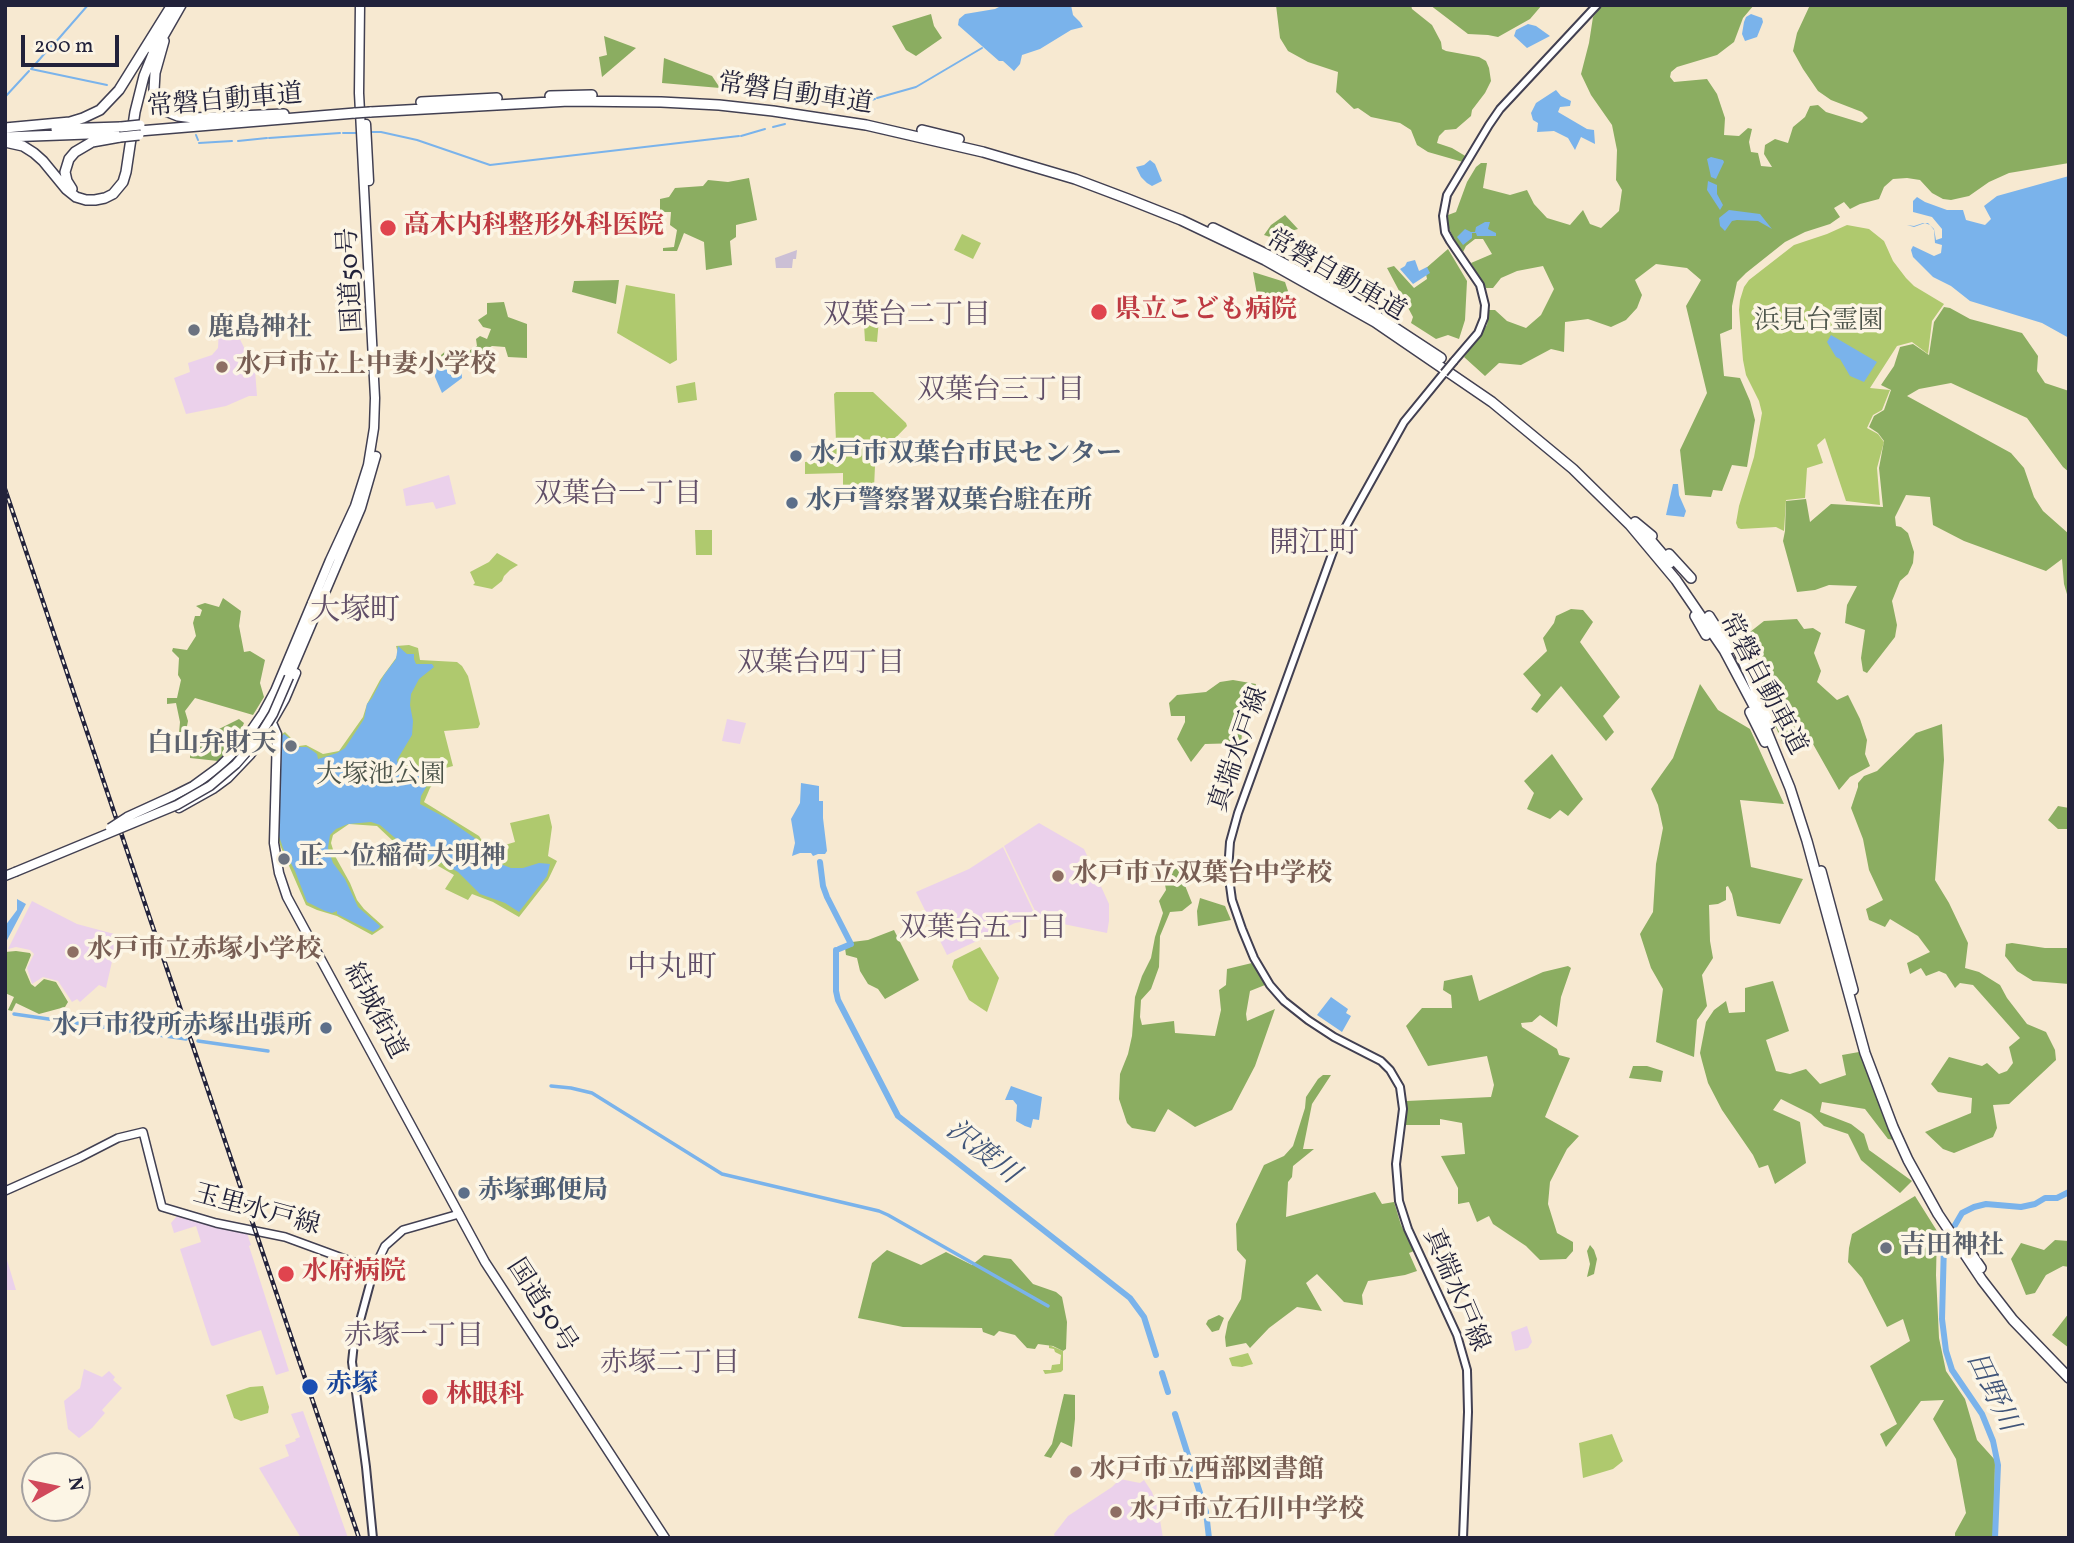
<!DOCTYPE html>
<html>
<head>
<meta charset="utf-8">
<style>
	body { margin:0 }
	#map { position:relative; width:2074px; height:1543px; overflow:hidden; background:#f7e9d1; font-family:Vollkorn,serif }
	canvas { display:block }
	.frame { position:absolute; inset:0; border:7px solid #22223b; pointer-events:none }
	.north { position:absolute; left:21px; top:1452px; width:70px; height:70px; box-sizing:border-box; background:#fcf5e5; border:2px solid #a5a1a1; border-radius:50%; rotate:81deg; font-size:19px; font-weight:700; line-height:28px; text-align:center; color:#22223b }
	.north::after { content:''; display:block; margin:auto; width:24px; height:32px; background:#d1495b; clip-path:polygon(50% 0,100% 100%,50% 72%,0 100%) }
	.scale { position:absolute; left:21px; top:35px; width:98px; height:32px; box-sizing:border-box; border:4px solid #22223b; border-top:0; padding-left:9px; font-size:21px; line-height:24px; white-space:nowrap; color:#22223b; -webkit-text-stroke:5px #fcf5e5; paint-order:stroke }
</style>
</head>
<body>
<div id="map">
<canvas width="2074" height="1543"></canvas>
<div class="frame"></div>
<div class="north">N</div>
<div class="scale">200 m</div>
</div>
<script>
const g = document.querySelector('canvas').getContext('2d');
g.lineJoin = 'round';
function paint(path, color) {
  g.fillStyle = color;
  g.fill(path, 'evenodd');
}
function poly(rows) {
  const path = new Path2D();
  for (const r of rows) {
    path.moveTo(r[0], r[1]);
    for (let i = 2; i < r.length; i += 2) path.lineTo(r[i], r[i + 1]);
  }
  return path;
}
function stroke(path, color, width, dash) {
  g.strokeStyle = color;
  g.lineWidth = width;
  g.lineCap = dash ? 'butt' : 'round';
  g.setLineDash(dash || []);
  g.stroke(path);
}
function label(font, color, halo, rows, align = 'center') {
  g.font = font + ' Vollkorn,"Noto Serif JP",serif';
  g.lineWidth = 7;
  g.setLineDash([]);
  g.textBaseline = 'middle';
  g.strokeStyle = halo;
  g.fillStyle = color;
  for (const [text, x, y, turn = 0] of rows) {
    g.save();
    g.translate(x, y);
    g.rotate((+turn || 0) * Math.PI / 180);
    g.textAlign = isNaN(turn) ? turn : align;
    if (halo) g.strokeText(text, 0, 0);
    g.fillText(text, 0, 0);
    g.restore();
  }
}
const built = poly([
	[231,325,234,327,255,370,257,396,249,396,226,406,186,414,174,378,190,372,188,363,212,355,218,348,219,326],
	[449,475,456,504,436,509,433,502,406,506,403,489],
	[727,719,746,723,740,744,722,741],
	[1039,823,1084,849,1109,904,1109,921,1107,933,1039,919,1004,846],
	[1003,847,1037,919,1015,923,947,955,916,892,969,869],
	[32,901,77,924,118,935,106,988,99,985,80,1002,77,999,72,1002,58,981,43,977,32,984,27,968,34,954,30,950,16,947,8,949],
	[5,1194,7,1194,7,1260,16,1290,5,1290],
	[177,1216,247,1233,251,1245,249,1246,289,1371,276,1375,261,1330,213,1346,211,1345,180,1249,201,1242,196,1226,174,1233,171,1223],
	[1527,1326,1532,1342,1528,1348,1515,1351,1511,1332],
	[84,1369,102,1377,109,1371,115,1377,113,1380,122,1388,102,1410,105,1413,92,1428,79,1438,68,1429,64,1401,80,1388],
	[303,1411,348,1538,301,1538,259,1468,289,1456,285,1445,296,1441,295,1439,300,1437,291,1414],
	[1120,1479,1140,1483,1144,1480,1152,1492,1158,1508,1163,1538,1055,1537,1054,1534,1068,1516,1112,1487]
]);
const industrial = poly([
	[797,250,796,259,793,259,792,268,776,268,775,258]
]);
const green = poly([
	[1847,225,1869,229,1884,241,1893,261,1906,278,1914,286,1944,304,1932,321,1928,354,1912,342,1897,346,1870,388,1890,390,1882,410,1873,415,1867,428,1878,434,1884,442,1877,468,1880,505,1846,501,1825,438,1817,445,1823,463,1807,468,1805,498,1786,500,1784,531,1776,527,1741,529,1738,528,1736,523,1739,506,1754,457,1762,413,1759,401,1746,375,1743,360,1739,310,1740,300,1744,287,1749,280,1794,245,1827,234],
	[962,234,981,243,973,259,954,250],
	[626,285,675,294,677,360,670,364,617,333],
	[863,308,880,308,877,342,865,341],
	[695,382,697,400,678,403,676,386],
	[836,392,873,392,906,423,907,426,879,455,875,466,874,488,871,490,847,491,843,489,843,473,805,474,805,462,817,461,817,442,836,441,834,394],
	[695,530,712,530,712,555,696,555],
	[497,553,518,565,510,570,504,576,502,581,492,589,473,585,475,583,470,572,489,562],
	[409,645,418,648,420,660,457,662,462,666,468,676,480,724,478,728,444,731,453,766,442,769,442,772,430,788,424,802,479,836,488,850,515,842,510,823,549,814,552,827,548,856,557,861,548,880,519,917,493,902,472,894,468,900,445,889,454,875,433,863,412,865,394,842,377,826,349,824,333,835,331,843,335,856,350,883,357,900,364,909,384,927,372,935,337,916,317,910,306,905,280,845,276,828,279,752,282,734,285,732,299,746,306,745,323,754,339,751,363,717,367,704,380,680,396,658,398,653,396,646],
	[980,947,999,978,987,1012,969,1000,952,967,954,960],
	[1049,1345,1063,1351,1063,1370,1061,1372,1045,1374,1043,1370,1051,1370,1052,1365,1060,1364,1061,1355,1055,1352,1054,1349,1049,1348],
	[1248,1353,1253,1364,1242,1367,1232,1366,1229,1358],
	[263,1386,269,1407,268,1413,241,1421,234,1418,226,1395,250,1387],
	[1612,1434,1623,1461,1613,1469,1583,1478,1579,1443]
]);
const forest = poly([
	[1276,5,1411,5,1412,9,1432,25,1441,42,1442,49,1446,51,1479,57,1486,61,1489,68,1491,81,1485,93,1472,110,1471,116,1456,129,1445,130,1439,136,1437,143,1452,148,1467,157,1463,162,1428,152,1417,145,1411,130,1400,123,1371,117,1358,108,1354,109,1336,92,1338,72,1308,62,1288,51,1280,38],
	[1430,5,1542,5,1530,19,1498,37,1488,35,1468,34],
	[1602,5,1754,5,1743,18,1734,42,1717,55,1677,67,1671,72,1670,77,1674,82,1707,79,1717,94,1725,118,1724,135,1739,136,1748,128,1752,129,1749,142,1751,152,1758,153,1761,166,1772,167,1764,154,1765,145,1775,139,1788,143,1793,127,1805,117,1810,106,1818,105,1826,112,1862,123,1868,118,1862,112,1831,100,1818,91,1803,69,1793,51,1797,33,1810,5,2069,5,2069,163,2009,173,1989,182,1969,196,1951,200,1943,199,1932,193,1920,180,1907,178,1893,179,1884,187,1879,199,1860,204,1850,209,1844,202,1834,208,1840,217,1830,224,1805,232,1785,242,1746,273,1737,282,1732,306,1732,329,1720,334,1724,376,1740,378,1750,401,1755,420,1747,467,1732,465,1722,491,1713,490,1711,497,1685,495,1680,450,1707,393,1686,306,1701,280,1687,268,1656,264,1635,280,1642,295,1637,308,1626,320,1611,327,1588,319,1565,322,1564,352,1551,349,1521,365,1499,363,1485,376,1464,357,1487,325,1489,310,1495,310,1507,321,1526,328,1541,315,1554,289,1543,266,1517,271,1501,278,1493,288,1486,288,1471,263,1492,254,1483,239,1475,239,1466,246,1463,252,1453,237,1448,226,1448,215,1456,212,1467,182,1476,167,1481,163,1487,163,1483,188,1510,195,1527,190,1534,204,1547,218,1570,225,1583,210,1590,224,1601,228,1619,211,1622,190,1616,180,1617,150,1612,125,1591,95,1581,74,1589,43,1593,17],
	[931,14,934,26,942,38,916,56,906,50,892,26],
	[604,36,636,48,602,77,599,57,607,55],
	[664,58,712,76,720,88,662,83],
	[749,178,757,220,736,225,736,237,730,241,732,265,706,270,704,242,684,233,677,251,663,251,663,248,674,247,677,230,670,225,671,212,660,212,660,199,669,197,675,188,703,186,708,180,728,182],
	[1285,215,1298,229,1270,237,1264,235,1271,225],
	[1448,249,1467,281,1465,320,1459,339,1448,335,1436,339,1411,323,1413,317,1387,268,1394,266,1414,288,1427,279,1425,269],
	[1253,272,1285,282,1288,291,1282,297,1275,295,1269,299,1258,300],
	[619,280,616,304,572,292,574,281],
	[504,302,508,317,527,324,527,358,508,357,505,347,492,346,463,362,442,360,441,355,448,349,456,348,467,352,477,346,476,339,480,336,487,339,491,329,483,327,478,320,487,314,487,303],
	[1944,307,1950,308,1970,319,2022,333,2038,356,2037,371,2045,383,2069,391,2069,472,2063,467,2027,418,1951,383,1919,389,1907,396,2011,453,2024,468,2034,497,2043,511,2069,534,2069,601,2064,584,2062,559,2046,571,1964,541,1933,525,1930,497,1906,495,1895,517,1896,526,1901,527,1908,533,1914,552,1913,563,1908,574,1900,581,1892,601,1897,625,1895,637,1867,673,1863,671,1861,658,1865,630,1845,623,1847,605,1857,586,1829,585,1815,590,1797,592,1783,541,1785,531,1786,501,1806,499,1810,522,1831,504,1883,507,1879,468,1884,441,1878,433,1869,427,1874,416,1884,410,1891,390,1881,385,1894,366,1900,347,1913,344,1929,355,1934,322],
	[223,598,241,611,239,626,244,652,250,651,265,660,260,683,264,697,253,715,195,698,185,711,188,721,185,736,207,735,239,719,244,723,238,738,218,761,190,758,190,749,178,745,180,722,176,703,167,704,167,698,177,698,181,680,178,675,179,658,172,651,173,648,187,650,196,636,193,623,195,616,200,616,202,610,196,606,205,603,219,607],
	[1571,609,1583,610,1593,622,1580,642,1620,697,1603,716,1614,732,1606,741,1561,686,1537,713,1531,709,1541,695,1523,674,1547,651,1543,638,1554,623,1556,616],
	[1797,619,1804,629,1813,628,1821,633,1814,653,1821,671,1817,682,1837,700,1848,695,1860,719,1867,740,1865,754,1870,766,1850,777,1839,790,1800,721,1795,724,1792,743,1786,751,1745,654,1749,648,1750,632,1764,621],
	[1233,680,1256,684,1253,696,1246,700,1241,743,1205,744,1191,762,1177,739,1185,722,1185,716,1171,716,1169,703,1177,695,1206,692,1220,682],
	[1700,684,1718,710,1750,729,1784,804,1740,800,1751,867,1803,879,1780,924,1737,916,1732,894,1728,886,1726,887,1726,900,1718,904,1709,905,1710,941,1713,958,1702,975,1707,1006,1697,1020,1694,1057,1656,1042,1663,989,1651,968,1640,934,1653,912,1656,864,1663,828,1658,805,1651,789,1673,758],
	[1942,724,1944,760,1935,880,1949,903,1968,943,1965,968,1979,972,2000,985,2007,998,2027,1024,2046,1032,2055,1050,2056,1060,2009,1104,1993,1105,1997,1128,1993,1137,1954,1153,1943,1149,1925,1132,1971,1113,1972,1098,1938,1092,1931,1084,1949,1057,1982,1066,1987,1063,1999,1074,2007,1071,2013,1063,2009,1047,2020,1038,1973,985,1960,983,1955,988,1946,974,1939,971,1926,976,1921,968,1910,974,1907,963,1930,952,1918,936,1890,919,1885,927,1869,920,1866,909,1883,900,1869,870,1863,839,1851,808,1858,787,1858,783,1864,776,1877,771,1916,733],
	[1552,754,1583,799,1568,816,1560,810,1550,819,1527,809,1534,793,1524,781],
	[2058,806,2069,808,2069,829,2058,829,2048,820],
	[1178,868,1192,903,1182,911,1170,912,1160,936,1159,967,1151,989,1141,1000,1140,1017,1142,1025,1174,1021,1175,1033,1215,1036,1221,1010,1219,990,1226,985,1227,969,1252,963,1265,985,1250,991,1246,1014,1247,1021,1275,1009,1255,1066,1232,1110,1195,1127,1168,1109,1155,1132,1132,1128,1127,1123,1119,1099,1120,1074,1128,1054,1132,1036,1135,997,1142,976,1151,958,1155,937,1163,913,1159,901,1166,890,1164,879,1169,871],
	[1200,898,1225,906,1231,920,1198,926,1197,911],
	[894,930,919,980,885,999,878,989,868,984,860,971,857,958,846,955,845,948,853,946,852,942,868,940],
	[2012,943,2045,948,2069,948,2069,984,2033,981,2017,971,2005,956,2006,944],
	[16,951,30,953,31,955,25,970,31,984,35,987,44,979,56,982,68,1002,65,1007,39,1014,16,1003,12,1011,8,1010,14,997,5,993,5,952],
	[1568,966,1571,968,1561,997,1557,1027,1540,1015,1532,1022,1521,1023,1522,1027,1557,1049,1559,1055,1570,1058,1545,1117,1579,1136,1567,1149,1550,1182,1548,1204,1557,1233,1573,1242,1573,1251,1566,1259,1540,1260,1526,1246,1493,1224,1489,1216,1477,1222,1469,1202,1458,1204,1458,1188,1441,1156,1465,1154,1462,1123,1440,1119,1440,1125,1405,1125,1407,1101,1491,1097,1494,1085,1487,1056,1428,1066,1406,1026,1422,1008,1452,1008,1451,995,1443,990,1444,981,1472,975,1479,1001,1543,972],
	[1773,981,1789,1031,1766,1040,1776,1071,1790,1074,1806,1069,1820,1084,1846,1075,1842,1055,1859,1052,1894,1140,1888,1139,1865,1109,1822,1102,1820,1112,1851,1124,1864,1134,1869,1150,1912,1181,1900,1193,1861,1160,1848,1134,1824,1126,1811,1114,1781,1099,1773,1110,1800,1122,1806,1163,1775,1184,1768,1165,1759,1168,1753,1155,1722,1110,1708,1083,1702,1061,1700,1053,1706,1022,1714,1010,1726,1001,1729,1013,1745,1012,1745,988],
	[1633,1066,1647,1066,1663,1071,1661,1082,1629,1078],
	[1323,1075,1331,1075,1312,1104,1303,1149,1314,1149,1293,1166,1292,1177,1288,1182,1286,1217,1375,1192,1382,1204,1394,1202,1401,1225,1414,1251,1409,1253,1417,1271,1405,1275,1368,1281,1362,1295,1363,1305,1344,1302,1317,1274,1306,1283,1322,1311,1297,1307,1269,1328,1250,1348,1246,1343,1226,1347,1225,1337,1228,1322,1241,1299,1246,1260,1237,1250,1236,1224,1264,1165,1284,1156,1293,1146,1305,1108,1306,1097,1318,1079],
	[1915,1196,1937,1231,1936,1275,1939,1338,1946,1371,1965,1399,1977,1440,1995,1460,1994,1538,1955,1538,1955,1533,1966,1513,1956,1459,1933,1419,1944,1400,1921,1401,1886,1447,1880,1434,1897,1424,1870,1366,1910,1341,1903,1319,1887,1327,1862,1278,1848,1262,1849,1248,1852,1234],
	[2055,1240,2069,1241,2069,1267,2063,1266,2046,1275,2035,1293,2026,1295,2011,1259,2021,1243,2044,1250],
	[1590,1245,1594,1250,1597,1259,1594,1274,1587,1277,1590,1264,1587,1251],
	[887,1250,921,1265,946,1252,972,1265,984,1255,1011,1259,1033,1284,1056,1292,1062,1297,1067,1322,1066,1349,1063,1351,1053,1346,1038,1344,1035,1349,1027,1348,1015,1335,999,1331,994,1336,983,1332,982,1328,903,1327,858,1318,872,1263],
	[2069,1313,2069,1348,2052,1335],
	[1219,1315,1224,1318,1219,1330,1212,1332,1206,1324,1208,1320],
	[1064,1394,1075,1395,1075,1419,1072,1447,1061,1442,1051,1458,1044,1456,1052,1444]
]);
const water = poly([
	[1003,5,1071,5,1073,15,1080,22,1083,27,1071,30,1040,49,1022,55,1020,64,1014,71,1003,61,999,61,958,25,959,19,965,14,995,9],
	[1751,14,1762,18,1763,22,1757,37,1745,41,1742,34,1744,22,1746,17],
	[1528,24,1536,26,1550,36,1527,48,1514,36,1516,30],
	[1556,90,1561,96,1571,101,1570,106,1560,107,1558,112,1587,129,1594,130,1595,144,1581,137,1575,150,1568,138,1554,131,1537,132,1538,123,1533,120,1531,113,1536,103],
	[1711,157,1723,160,1724,162,1716,179,1711,177,1707,159],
	[1150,160,1155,164,1162,181,1152,186,1147,183,1141,177,1136,167,1144,165],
	[2069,176,2069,338,2042,323,1970,301,1951,286,1933,277,1913,257,1911,250,1913,246,1934,256,1941,253,1942,245,1935,243,1934,230,1930,225,1925,223,1914,227,1907,225,1914,226,1923,223,1928,223,1934,229,1936,240,1942,238,1942,229,1932,217,1913,212,1913,201,1917,197,1925,202,1947,210,1963,210,1966,220,1985,225,1991,219,1984,206,1997,196],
	[1708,181,1717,185,1717,194,1723,205,1720,210,1707,190],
	[1729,210,1760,214,1772,229,1758,221,1737,220,1732,221,1725,231,1720,226,1719,218],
	[1485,222,1490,222,1488,229,1496,233,1496,236,1477,236,1476,233,1472,233,1472,238,1463,245,1457,237,1465,229,1471,232,1475,232,1476,227],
	[1415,260,1419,271,1427,267,1430,273,1413,284,1400,269,1405,266,1407,262],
	[1831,335,1877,362,1864,382,1850,376,1840,359,1836,357,1827,342],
	[434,359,451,364,461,363,462,378,442,393,435,377],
	[1673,484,1678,484,1679,495,1686,511,1684,517,1666,515],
	[398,646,407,654,414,654,414,659,416,664,432,664,434,667,419,679,411,694,410,705,413,721,412,735,397,760,399,767,408,773,432,777,421,796,420,804,446,818,479,841,493,861,511,868,523,868,539,863,550,864,547,876,519,912,505,903,480,894,458,872,435,859,413,862,401,843,380,825,371,822,348,824,336,829,330,835,328,848,333,863,345,879,358,907,380,926,379,928,373,932,337,914,337,911,332,913,325,911,307,902,295,871,283,848,277,830,281,737,284,734,293,741,288,743,288,749,294,749,295,745,292,743,294,742,298,747,307,747,313,751,317,754,318,759,337,753,345,748,364,719,367,704,372,698,384,675,396,659],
	[801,783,819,786,819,801,823,801,823,818,827,851,825,854,818,854,813,856,811,853,800,853,792,856,795,843,791,819,800,803],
	[17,899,26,904,5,944,5,926,17,910],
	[1331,997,1348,1009,1346,1013,1351,1016,1342,1032,1317,1015],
	[1011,1086,1042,1097,1039,1120,1033,1119,1031,1128,1025,1126,1016,1121,1017,1105,1013,1100,1005,1100]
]);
const stream = poly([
	[54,44,88,5],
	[32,68,52,45],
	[31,69,107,85],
	[5,97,29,71],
	[801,97,802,96,855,104,875,99],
	[877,98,916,87,982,48],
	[177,99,181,102],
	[183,107,184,110],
	[773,127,785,124],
	[372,132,381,132,417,140,490,165,739,136],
	[343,133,356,133],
	[196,135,198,140],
	[741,136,765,129],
	[269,138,340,133],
	[238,141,267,138],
	[199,143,232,141]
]);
const canal = poly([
	[14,1014,186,1039],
	[198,1041,268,1051],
	[551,1086,571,1088,592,1093,722,1174,879,1211,888,1215,1048,1306]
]);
const river = poly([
	[820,862,823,886,827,897,851,944,839,949],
	[836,950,836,991,838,1000,898,1116,1130,1298,1144,1317,1156,1355],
	[1162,1373,1168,1392],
	[1175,1414,1206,1512,1209,1538],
	[1995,1538,1998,1465,1993,1441,1982,1414,1952,1370,1946,1351,1942,1319,1944,1244,1962,1213,1974,1207,1986,1204,2021,1207,2035,1204,2045,1198,2057,1198,2069,1192]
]);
const secondary = poly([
	[1454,361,1478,333,1484,318,1485,305,1480,285,1450,241,1445,232,1443,216,1447,195,1489,125,1500,109,1597,5],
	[1444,373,1404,422,1335,546,1238,813,1230,842,1228,871,1232,900,1242,929,1254,958,1270,985,1284,1001,1308,1020,1334,1037,1381,1061,1390,1070,1400,1087,1403,1109,1396,1164,1399,1201,1408,1229,1457,1335,1467,1370,1468,1412,1463,1538],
	[373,1538,366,1467,352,1362,354,1343,374,1269]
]);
const primary = poly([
	[5,1191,79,1158,118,1138,143,1132,162,1207,216,1223,285,1237,364,1266,374,1269,385,1246,403,1230,459,1214]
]);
const trunk = poly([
	[366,124,369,181],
	[289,677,361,508,376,456],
	[263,713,273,725,277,734,274,843,279,873,287,897,485,1262,665,1538],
	[269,727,285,699,296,673],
	[173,796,193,786,219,767,241,745,263,713,275,691,330,560,355,506,368,465,374,428,375,398,359,93,360,5],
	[179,808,213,789,228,778,250,755,260,741],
	[5,876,15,872]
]);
const motorway = poly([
	[164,41,155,73,154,90,159,103,168,112,178,116,193,118,284,114],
	[152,49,157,31],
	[550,96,592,95],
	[421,102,497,98],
	[370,112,569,101,661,102,719,105,773,111,866,125,983,152,1075,179,1128,199,1181,220,1265,260,1375,322,1492,402,1573,469,1630,525,1676,580,1724,650,1765,727,1790,788,1807,841,1865,1053,1893,1127,1908,1160,1938,1214,1982,1280,2013,1320,2069,1378],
	[5,128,70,122,83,118,100,110,119,90,172,5],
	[56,129,121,127],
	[922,130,959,139],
	[139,131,355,113],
	[5,137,115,133],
	[5,142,23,146,34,153,43,161,66,189,76,197,86,200,95,200,105,198,113,194,123,182,126,172,135,112,144,76,153,54,181,5],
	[72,189,67,181,65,172,69,159,75,152,92,142,120,137],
	[1213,228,1268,255,1322,284,1380,318,1441,358],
	[1635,522,1652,536],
	[1647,536,1670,563],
	[1669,554,1691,578],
	[1695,616,1706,635],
	[1709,616,1730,649],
	[1739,652,1770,724],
	[1750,712,1765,742],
	[1821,871,1853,990],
	[1959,1236,1981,1268]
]);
const rail = poly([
	[5,489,359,1538]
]);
const secondaryBridge = poly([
	[1444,373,1454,361]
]);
const trunkBridge = poly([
	[110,828,127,817,173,796],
	[15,872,177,805,210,786,236,764,257,740,273,714,289,677]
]);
const motorwayBridge = poly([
	[355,113,370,112],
	[121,127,140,125],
	[120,137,139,135]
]);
const markers = [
	[388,228,9,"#e0444e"],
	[1099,312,9,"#e0444e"],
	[194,330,7,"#6b7280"],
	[222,367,7,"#8d6e63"],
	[796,456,7,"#5c6f8a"],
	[792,503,7,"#5c6f8a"],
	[291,746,7,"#6b7280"],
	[284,859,7,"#6b7280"],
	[1058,876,7,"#8d6e63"],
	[73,952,7,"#8d6e63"],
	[326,1028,7,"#5c6f8a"],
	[464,1193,7,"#5c6f8a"],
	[1886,1248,7,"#6b7280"],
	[286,1274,9,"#e0444e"],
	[310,1387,9,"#1a4fb4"],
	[430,1397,9,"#e0444e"],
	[1076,1472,7,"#8d6e63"],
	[1116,1512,7,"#8d6e63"]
];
const streetNames = [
	["常磐自動車道",795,96,8],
	["常磐自動車道",225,103,-5],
	["常磐自動車道",1335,277,30],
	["国道50号",353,280,-93],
	["常磐自動車道",1761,685,62],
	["真端水戸線",1241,750,-71],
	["結城街道",373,1012,62],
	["玉里水戸線",256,1212,15],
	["真端水戸線",1454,1291,67],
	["国道50号",540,1307,57]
];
const healthNames = [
	["高木内科整形外科医院",404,228],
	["県立こども病院",1115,312],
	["水府病院",302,1274],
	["林眼科",446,1397]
];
const parkNames = [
	["浜見台霊園",1819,323],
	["大塚池公園",381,777]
];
const worshipNames = [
	["鹿島神社",208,330],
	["白山弁財天",277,746,"right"],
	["正一位稲荷大明神",298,859],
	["吉田神社",1900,1248]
];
const educationNames = [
	["水戸市立上中妻小学校",236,367],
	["水戸市立双葉台中学校",1072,876],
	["水戸市立赤塚小学校",87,952],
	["水戸市立西部図書館",1090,1472],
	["水戸市立石川中学校",1130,1512]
];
const serviceNames = [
	["水戸市双葉台市民センター",810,456],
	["水戸警察署双葉台駐在所",806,503],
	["水戸市役所赤塚出張所",312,1028,"right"],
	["赤塚郵便局",478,1193]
];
const transitNames = [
	["赤塚",326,1387]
];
const neighbourhoodNames = [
	["双葉台二丁目",907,318],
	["双葉台三丁目",1001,393],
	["双葉台一丁目",618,497],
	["双葉台四丁目",821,666],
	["双葉台五丁目",983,931],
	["赤塚一丁目",414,1339],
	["赤塚二丁目",670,1366]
];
const waterNames = [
	["沢渡川",981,1154,38],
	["田野川",1990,1393,64]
];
const quarterNames = [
	["開江町",1314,546],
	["大塚町",355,613],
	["中丸町",672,970]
];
paint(built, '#ebd1eb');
paint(industrial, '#cbbfd5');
paint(green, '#afc96e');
paint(forest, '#8bad61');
paint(water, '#7ab3eb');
stroke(stream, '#7ab3eb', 2);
stroke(canal, '#7ab3eb', 3.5);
stroke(river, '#7ab3eb', 6);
stroke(secondary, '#424052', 10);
stroke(primary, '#424052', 10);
stroke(trunk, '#424052', 11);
stroke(motorway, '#424052', 12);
stroke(secondary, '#fff', 6);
stroke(primary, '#fff', 7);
stroke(trunk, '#fff', 8);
stroke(motorway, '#fff', 9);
stroke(rail, '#22223b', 4.5);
stroke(rail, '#fcf5e5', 2, [5]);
stroke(secondaryBridge, '#424052', 10, []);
stroke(trunkBridge, '#424052', 11, []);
stroke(motorwayBridge, '#424052', 12, []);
stroke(secondaryBridge, '#fff', 6);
stroke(trunkBridge, '#fff', 8);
stroke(motorwayBridge, '#fff', 9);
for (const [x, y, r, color] of markers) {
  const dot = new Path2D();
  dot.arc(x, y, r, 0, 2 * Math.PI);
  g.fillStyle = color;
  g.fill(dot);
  stroke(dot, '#fcf5e5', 2.5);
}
label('26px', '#22223b', '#fcf5e5', streetNames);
label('bold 26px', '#be3a42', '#fcf5e5', healthNames, 'left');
label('26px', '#4c544a', '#fcf5e5', parkNames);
label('bold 26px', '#5b616d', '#fcf5e5', worshipNames, 'left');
label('bold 26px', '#785e54', '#fcf5e5', educationNames, 'left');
label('bold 26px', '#4e5e75', '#fcf5e5', serviceNames, 'left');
label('bold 26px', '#164399', '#fcf5e5', transitNames, 'left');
label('28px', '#614f68', '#fcf5e5', neighbourhoodNames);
label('italic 28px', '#415579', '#fcf5e5', waterNames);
label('30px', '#614f68', '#fcf5e5', quarterNames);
</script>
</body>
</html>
